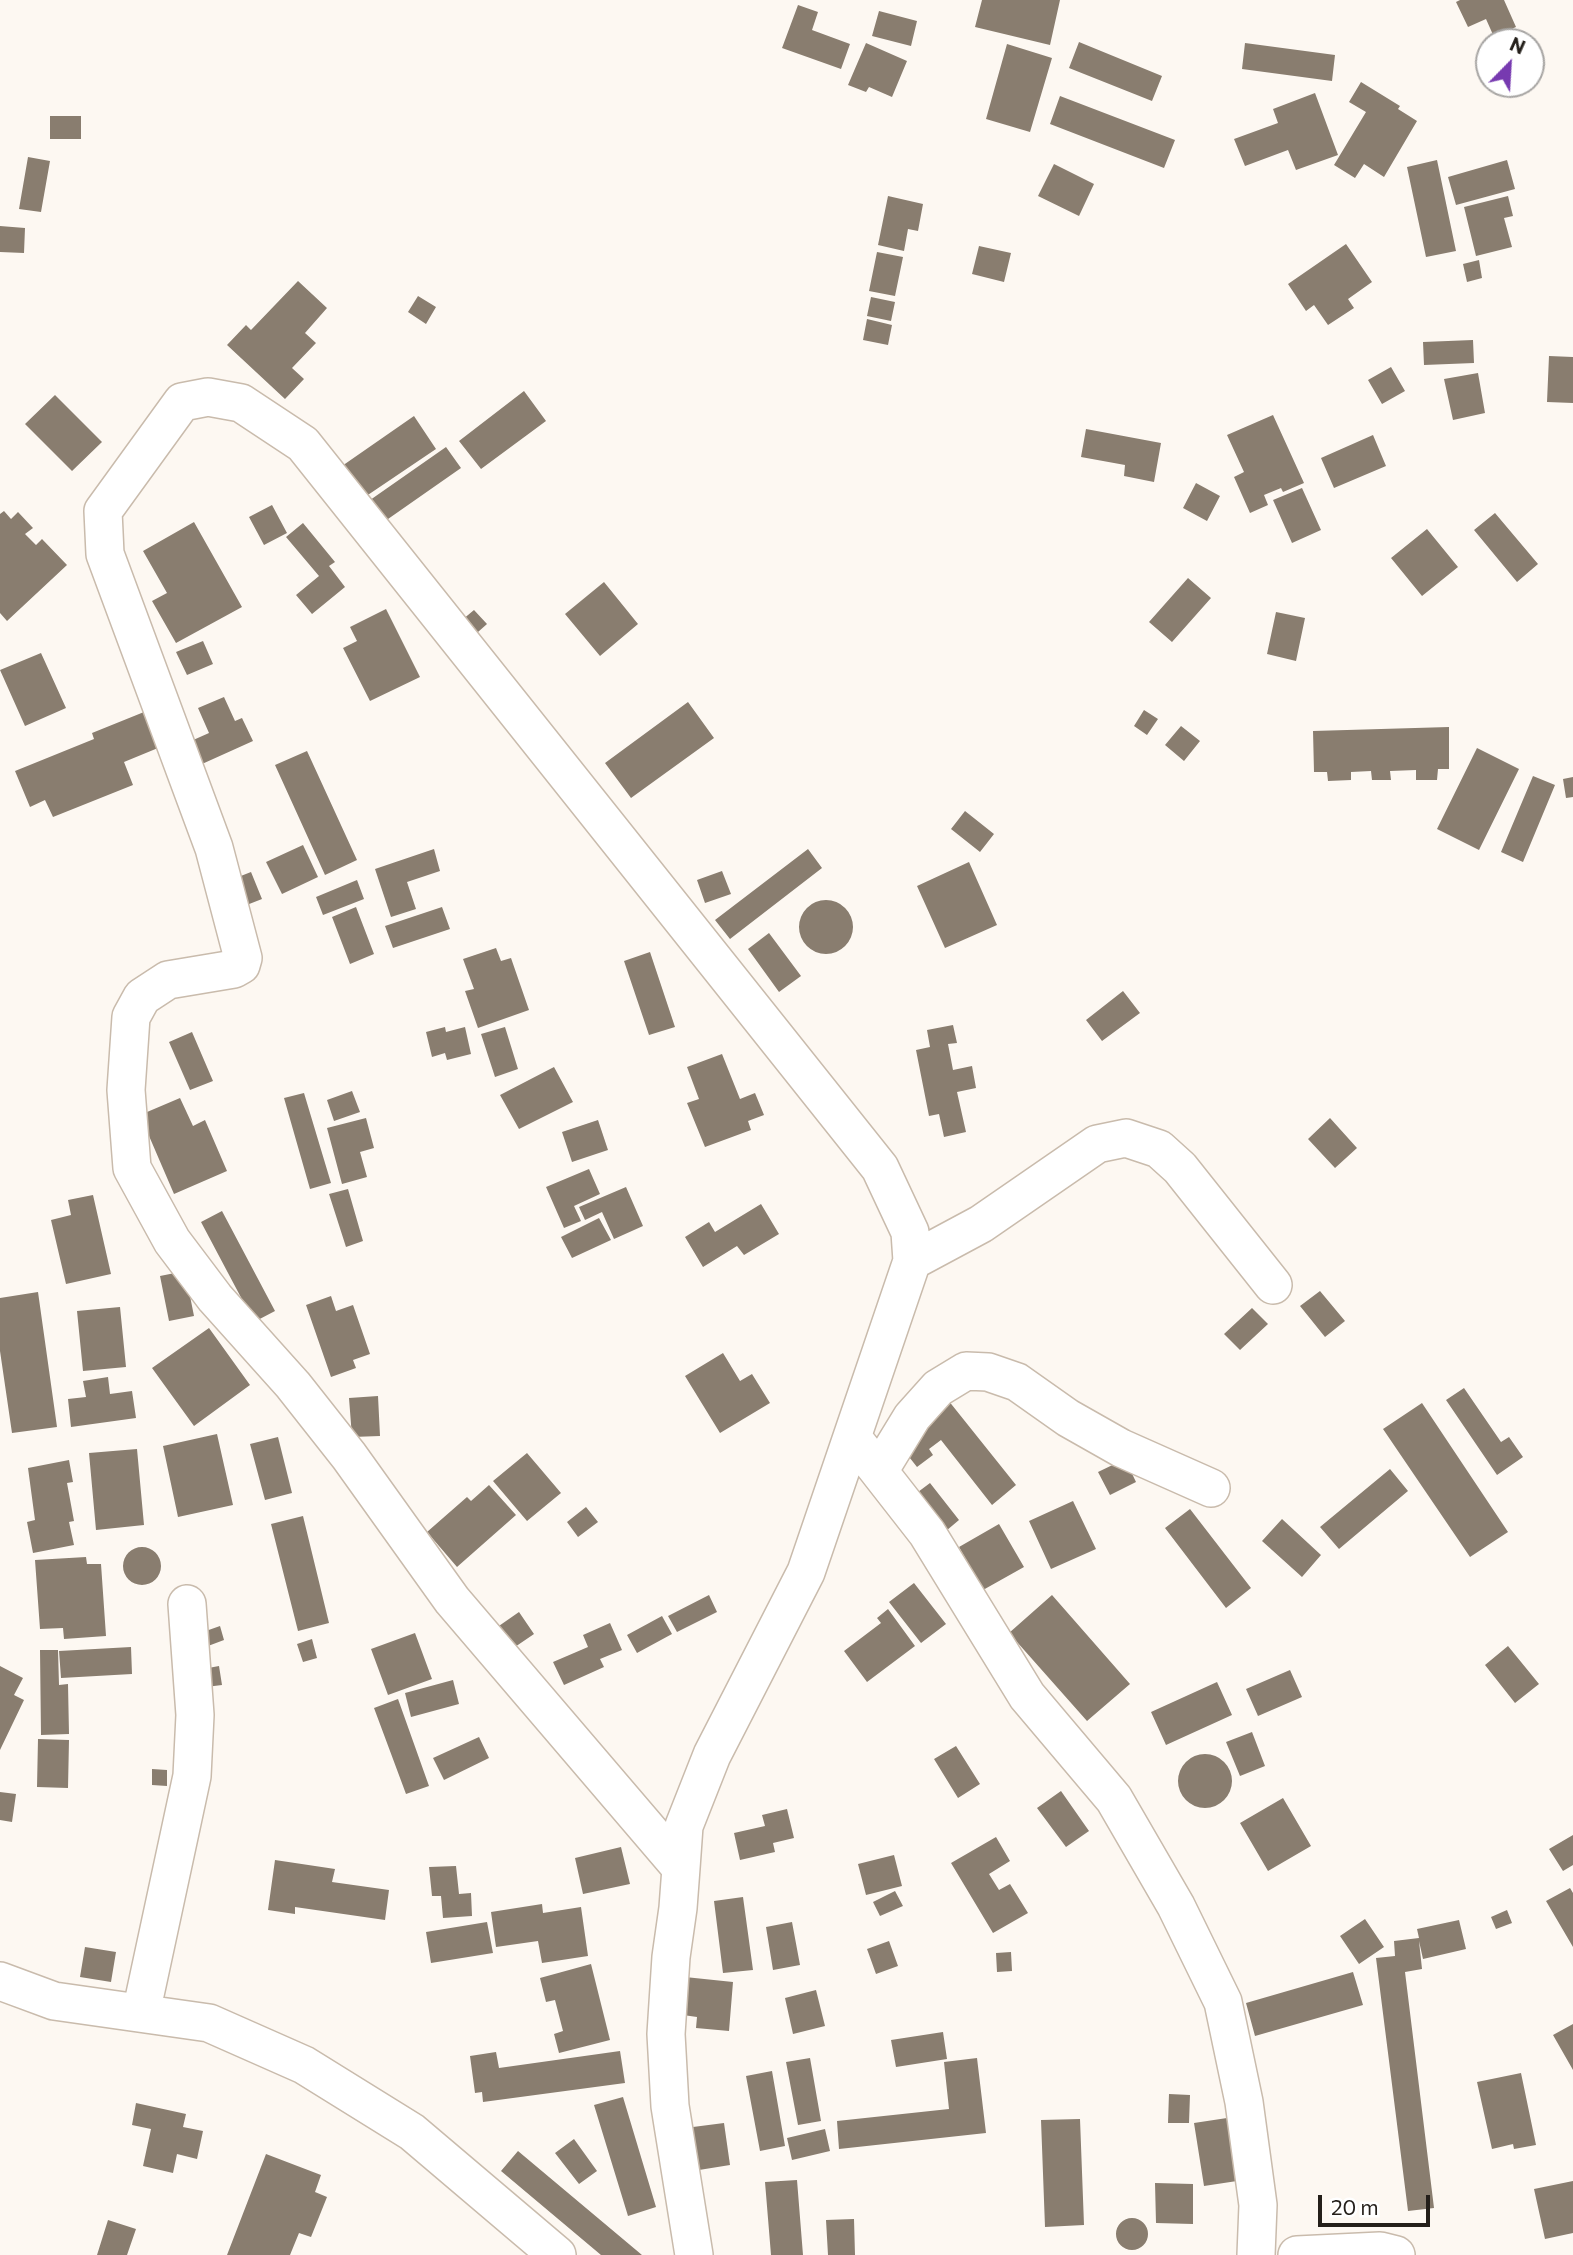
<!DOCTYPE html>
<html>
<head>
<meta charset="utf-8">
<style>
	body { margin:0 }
	#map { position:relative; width:1573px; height:2255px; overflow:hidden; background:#fdf8f2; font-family:Commissioner,sans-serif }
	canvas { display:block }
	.north { position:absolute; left:1475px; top:28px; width:70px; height:70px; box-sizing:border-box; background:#fff; border:2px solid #a7a5a3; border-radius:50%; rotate:24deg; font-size:19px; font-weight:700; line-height:28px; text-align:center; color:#241f1a }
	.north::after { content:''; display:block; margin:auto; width:24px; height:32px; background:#773ab0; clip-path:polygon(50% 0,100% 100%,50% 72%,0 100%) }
	.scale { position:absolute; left:1318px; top:2195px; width:112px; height:32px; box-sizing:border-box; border:4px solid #241f1a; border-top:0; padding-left:9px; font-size:21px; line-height:24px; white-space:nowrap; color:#241f1a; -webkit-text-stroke:5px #fff; paint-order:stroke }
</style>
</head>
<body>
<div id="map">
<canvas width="1573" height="2255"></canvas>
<div class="north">N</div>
<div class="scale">20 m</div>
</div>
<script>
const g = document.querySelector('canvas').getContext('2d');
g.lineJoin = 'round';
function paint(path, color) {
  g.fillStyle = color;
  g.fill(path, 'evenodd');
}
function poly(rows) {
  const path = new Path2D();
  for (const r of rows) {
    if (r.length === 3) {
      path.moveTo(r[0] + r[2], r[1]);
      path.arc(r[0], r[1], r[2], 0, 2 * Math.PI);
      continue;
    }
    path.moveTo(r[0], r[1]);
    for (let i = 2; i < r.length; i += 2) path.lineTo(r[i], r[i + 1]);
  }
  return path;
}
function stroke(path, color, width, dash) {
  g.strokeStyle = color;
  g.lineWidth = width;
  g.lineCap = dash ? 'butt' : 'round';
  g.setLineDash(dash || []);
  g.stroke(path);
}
const building = poly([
	[982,0,1060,0,1050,45,975,27],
	[1460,0,1504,0,1516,27,1494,37,1486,19,1468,27,1456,2],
	[798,5,818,12,812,30,850,44,841,69,782,48],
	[879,11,917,21,911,46,872,36],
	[1079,42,1162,76,1152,101,1069,68],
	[866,43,907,61,892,97,869,87,866,92,848,85],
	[1245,43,1335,55,1332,81,1242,69],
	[1007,44,1052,58,1030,132,986,119],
	[1361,82,1400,106,1398,109,1417,121,1384,177,1364,164,1355,178,1334,165,1366,112,1349,102],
	[1315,93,1338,155,1296,170,1288,150,1245,166,1234,139,1278,123,1273,109],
	[1060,96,1175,140,1164,168,1050,124],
	[50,116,81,116,81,139,50,139],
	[28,157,50,161,41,212,19,209],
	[1437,160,1456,251,1426,257,1407,167],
	[1507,160,1515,189,1456,205,1448,177],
	[1054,164,1094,184,1079,216,1038,196],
	[888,196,923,204,918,231,908,229,904,251,878,245],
	[1508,196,1513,216,1504,218,1512,247,1476,256,1464,207],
	[0,226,25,228,24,253,0,252],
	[1346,244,1372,282,1348,299,1354,308,1328,325,1314,305,1306,311,1288,284],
	[979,246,1011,253,1004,282,972,274],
	[877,252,903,257,895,296,869,291],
	[1479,260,1482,278,1467,282,1463,264],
	[298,281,327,308,305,333,316,343,292,368,304,379,285,399,227,345,246,325,251,330],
	[418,296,436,307,426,324,408,312],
	[871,297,895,302,891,321,867,316],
	[867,319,892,325,888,345,863,340],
	[1473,340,1474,363,1424,365,1423,342],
	[1549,356,1573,357,1573,403,1547,402],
	[1391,367,1405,391,1382,404,1368,380],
	[1478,373,1485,413,1453,420,1444,379],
	[524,391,546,421,481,469,459,441],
	[55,395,102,442,72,471,25,424],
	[1273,415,1304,483,1283,492,1281,488,1264,495,1268,505,1250,513,1234,477,1244,472,1227,435],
	[414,416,436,449,353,505,342,466],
	[1086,429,1161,443,1154,482,1124,476,1125,465,1081,457],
	[1373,435,1386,466,1334,488,1321,458],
	[446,447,461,468,378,526,363,505],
	[1196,483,1220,496,1207,521,1183,508],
	[1302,488,1321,530,1292,543,1273,500],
	[272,505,287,533,264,545,249,517],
	[4,511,11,519,18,512,33,528,25,534,36,545,42,539,67,565,7,621,0,613,0,514],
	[1495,513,1538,564,1517,582,1474,530],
	[194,522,242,607,176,643,152,601,167,593,143,551],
	[303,523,335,562,329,566,345,587,312,614,296,595,319,576,286,537],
	[1427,529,1458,567,1422,596,1391,558],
	[1188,578,1211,598,1172,642,1149,622],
	[604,582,638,624,600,656,565,614],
	[386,609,420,677,370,701,343,648,357,641,350,627],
	[474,610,487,624,469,640,456,625],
	[1276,612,1305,618,1296,661,1267,654],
	[203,641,213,664,187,675,176,652],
	[41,653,66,708,25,726,0,670],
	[224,697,235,721,242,718,253,741,202,764,191,741,209,733,198,708],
	[688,702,714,738,631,798,605,763],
	[1144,710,1158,719,1147,735,1134,726],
	[144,712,158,748,124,762,133,785,53,817,45,800,30,807,15,771,94,739,92,733],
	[1181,726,1200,741,1184,761,1165,745],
	[1449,727,1449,769,1438,769,1437,780,1416,780,1416,770,1390,771,1391,780,1372,780,1371,771,1351,772,1351,780,1328,781,1327,772,1314,772,1313,731],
	[1477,748,1519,769,1479,850,1437,829],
	[307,751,357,860,325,875,275,765],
	[1533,776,1555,785,1523,862,1501,852],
	[1573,777,1573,797,1566,798,1563,779],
	[965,811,994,834,980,852,951,829],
	[303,845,318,877,282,894,266,862],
	[434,849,440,871,407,882,416,909,391,917,375,869],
	[808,849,822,868,730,939,715,920],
	[969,862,997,925,945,948,917,886],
	[722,871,731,894,705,903,697,880],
	[251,872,262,899,239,908,228,881],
	[357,880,364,899,323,915,316,897],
	[826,927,27],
	[356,907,374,954,350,964,332,917],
	[442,907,450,929,393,948,385,926],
	[769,933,801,976,779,992,748,949],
	[496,948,501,961,511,958,529,1010,478,1028,465,991,474,989,463,959],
	[650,952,675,1027,649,1035,624,961],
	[1123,991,1140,1013,1102,1041,1086,1020],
	[953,1025,957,1043,948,1044,953,1070,972,1066,976,1088,957,1092,966,1132,944,1137,939,1114,929,1116,916,1050,930,1047,927,1030],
	[445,1027,446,1032,465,1027,471,1054,447,1060,445,1053,432,1057,426,1032],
	[505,1027,518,1069,495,1077,481,1034],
	[192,1032,213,1081,190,1090,169,1042],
	[722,1054,740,1099,755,1093,764,1115,748,1121,751,1130,705,1147,687,1103,699,1099,687,1067],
	[554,1067,573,1102,519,1129,500,1095],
	[352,1091,360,1112,334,1121,327,1100],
	[304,1093,331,1183,310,1189,284,1098],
	[180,1098,193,1126,205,1120,227,1171,174,1194,140,1115],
	[366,1118,374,1148,360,1152,367,1177,342,1184,327,1128],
	[1330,1118,1357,1148,1335,1168,1308,1139],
	[598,1120,608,1150,572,1162,562,1132],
	[589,1169,600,1194,574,1206,581,1221,564,1228,546,1187],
	[626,1187,643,1226,614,1239,602,1212,585,1220,579,1207],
	[348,1189,363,1241,346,1247,329,1194],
	[93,1195,111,1274,66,1284,51,1220,71,1215,68,1200],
	[761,1204,779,1234,744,1255,737,1246,703,1267,685,1237,709,1222,715,1232],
	[222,1211,275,1311,254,1322,201,1222],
	[599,1218,611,1240,572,1258,561,1237],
	[185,1271,194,1316,169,1321,160,1276],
	[1320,1291,1345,1321,1325,1337,1300,1306],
	[38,1292,57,1427,12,1433,0,1351,0,1298],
	[331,1296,336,1311,353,1305,370,1354,353,1360,356,1368,331,1377,306,1305],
	[120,1307,126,1367,83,1371,77,1311],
	[1252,1308,1268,1324,1240,1350,1224,1334],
	[209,1328,250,1385,194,1426,152,1368],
	[723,1353,740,1381,752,1374,770,1403,720,1433,685,1376],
	[108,1377,110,1394,132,1391,136,1418,71,1427,68,1399,86,1397,83,1381],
	[1464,1388,1501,1442,1509,1437,1523,1457,1497,1475,1446,1400],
	[378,1396,380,1436,352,1437,349,1398],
	[948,1400,1016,1485,992,1505,941,1440,929,1449,933,1455,917,1467,902,1448],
	[1422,1403,1508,1532,1470,1557,1383,1429],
	[217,1434,233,1505,178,1517,163,1446],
	[278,1437,292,1493,265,1500,250,1444],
	[137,1449,144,1525,96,1530,89,1453],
	[527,1453,561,1493,527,1521,493,1481],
	[1125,1459,1136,1482,1110,1495,1098,1472],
	[69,1460,73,1482,67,1483,74,1521,69,1522,74,1545,33,1553,27,1522,35,1520,28,1468],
	[1390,1469,1408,1491,1339,1549,1320,1527],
	[930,1483,959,1520,940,1536,910,1498],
	[489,1485,516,1515,457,1567,427,1532,467,1497,471,1501],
	[1073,1501,1096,1549,1051,1569,1029,1521],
	[586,1507,598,1522,578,1537,567,1522],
	[1190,1509,1251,1588,1226,1608,1165,1528],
	[303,1516,329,1623,298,1631,271,1524],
	[1282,1519,1321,1555,1302,1577,1262,1541],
	[999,1524,1024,1567,983,1590,959,1547],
	[142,1566,19],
	[86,1557,87,1564,101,1564,106,1636,64,1639,63,1628,40,1629,35,1560],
	[914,1583,946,1624,921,1643,889,1602],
	[709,1595,717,1612,677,1632,668,1616],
	[1052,1595,1130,1684,1087,1721,1009,1633],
	[888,1609,915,1646,867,1682,844,1651,881,1623,877,1618],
	[519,1612,534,1634,512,1649,496,1628],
	[662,1616,672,1634,637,1653,627,1635],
	[610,1623,622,1650,600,1659,604,1667,564,1685,553,1662,588,1647,583,1635],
	[220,1626,224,1640,208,1646,203,1632],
	[415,1633,432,1679,388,1695,371,1649],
	[312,1639,317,1658,303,1662,297,1644],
	[1508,1646,1539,1684,1515,1703,1485,1665],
	[131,1647,132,1674,61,1678,59,1651],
	[40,1650,58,1650,59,1685,68,1684,69,1734,41,1735],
	[0,1666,23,1678,14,1695,24,1700,0,1750],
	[219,1666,222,1685,206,1687,203,1669],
	[1290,1670,1302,1697,1258,1716,1246,1689],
	[453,1680,459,1704,411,1717,405,1693],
	[1217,1682,1232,1715,1166,1745,1151,1712],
	[398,1699,429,1786,406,1794,374,1708],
	[1252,1732,1265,1766,1240,1776,1226,1742],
	[479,1737,489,1758,444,1780,433,1758],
	[38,1739,69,1740,68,1788,37,1787],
	[956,1746,980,1784,958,1798,934,1759],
	[1205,1781,27],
	[152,1769,167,1770,167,1786,152,1785],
	[1061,1791,1089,1831,1066,1847,1037,1808],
	[0,1792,16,1794,12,1822,0,1820],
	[1283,1798,1311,1846,1268,1871,1240,1823],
	[787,1809,794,1838,773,1843,775,1852,740,1860,734,1833,765,1826,762,1815],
	[1573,1835,1573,1865,1563,1871,1549,1849],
	[996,1837,1010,1861,989,1874,999,1890,1010,1884,1028,1913,993,1933,951,1863],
	[621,1847,630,1884,583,1894,575,1858],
	[894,1855,902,1886,866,1895,858,1864],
	[275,1860,335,1869,332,1882,389,1890,385,1920,295,1907,295,1914,268,1910],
	[456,1866,459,1894,471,1893,472,1916,443,1918,441,1896,432,1896,429,1867],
	[1570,1888,1573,1893,1573,1947,1546,1901],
	[895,1891,903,1906,880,1916,873,1902],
	[743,1897,753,1970,723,1973,714,1901],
	[542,1904,543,1913,581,1907,588,1956,542,1963,538,1941,496,1947,491,1912],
	[1507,1910,1512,1923,1496,1929,1491,1917],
	[1365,1919,1384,1947,1359,1964,1340,1936],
	[1459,1920,1466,1949,1423,1959,1419,1941,1422,1969,1405,1972,1434,2208,1408,2211,1376,1958,1395,1956,1394,1941,1419,1938,1417,1929],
	[487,1922,493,1953,431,1963,426,1932],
	[792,1922,800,1965,773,1970,766,1927],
	[889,1941,898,1966,876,1974,867,1949],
	[85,1947,116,1952,111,1982,80,1977],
	[1011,1952,1012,1971,997,1972,996,1953],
	[591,1964,610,2040,559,2053,554,2034,563,2031,555,2000,546,2002,540,1978],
	[1353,1972,1363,2005,1255,2036,1246,2003],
	[685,1977,733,1982,729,2031,696,2028,697,2017,683,2015],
	[816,1990,825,2026,793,2034,785,1998],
	[1573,2024,1573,2070,1553,2035],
	[943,2032,947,2059,896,2067,891,2040],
	[620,2051,625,2083,483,2102,482,2092,475,2093,470,2056,496,2052,499,2068],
	[810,2058,821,2121,798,2125,786,2062],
	[977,2058,986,2133,839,2149,837,2121,949,2109,944,2062],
	[772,2071,785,2146,760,2151,746,2076],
	[1521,2073,1536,2145,1514,2149,1513,2144,1492,2149,1477,2082],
	[1169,2094,1190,2095,1189,2123,1168,2123],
	[623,2097,656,2207,628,2216,594,2105],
	[136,2103,186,2114,183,2127,203,2131,197,2159,177,2154,173,2173,143,2166,151,2129,132,2125],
	[1227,2118,1237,2181,1204,2186,1194,2123],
	[1080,2119,1084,2225,1045,2227,1041,2120],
	[724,2123,730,2165,699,2170,693,2127],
	[825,2129,830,2151,792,2160,787,2138],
	[574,2139,597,2171,579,2184,555,2153],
	[518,2151,642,2255,601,2255,501,2171],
	[266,2154,321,2175,315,2192,327,2197,311,2237,299,2233,290,2255,227,2255],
	[797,2180,803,2255,771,2255,765,2182],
	[1573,2181,1573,2233,1545,2239,1534,2189],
	[1155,2183,1193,2184,1193,2224,1156,2223],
	[1132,2234,16],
	[854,2219,855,2255,828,2255,826,2220],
	[108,2220,136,2229,127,2255,97,2255]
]);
const street = poly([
	[912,1261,981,1224,1097,1144,1126,1138,1159,1149,1180,1168,1273,1285],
	[852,1437,927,1533,1027,1696,1114,1799,1176,1906,1223,2002,1244,2102,1258,2205,1256,2255],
	[879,1471,912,1417,938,1388,966,1371,988,1372,1017,1382,1068,1418,1121,1448,1211,1488],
	[681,1868,452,1600,349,1456,293,1385,215,1298,172,1241,132,1168,126,1090,131,1017,142,997,168,980,234,969,241,965,243,958,214,848,105,554,103,511,182,402,208,397,241,403,303,444,880,1168,910,1232,912,1261,806,1572,712,1755,684,1826,681,1868,678,1908,671,1957,666,2034,670,2106,694,2255],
	[0,1981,54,2001,209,2023,304,2065,412,2132,557,2255],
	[141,2013,192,1776,195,1715,187,1604],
	[1297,2255,1380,2251,1396,2255]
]);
paint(building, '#897d6f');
stroke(street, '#c9bbac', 40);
stroke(street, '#fff', 37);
</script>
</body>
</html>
